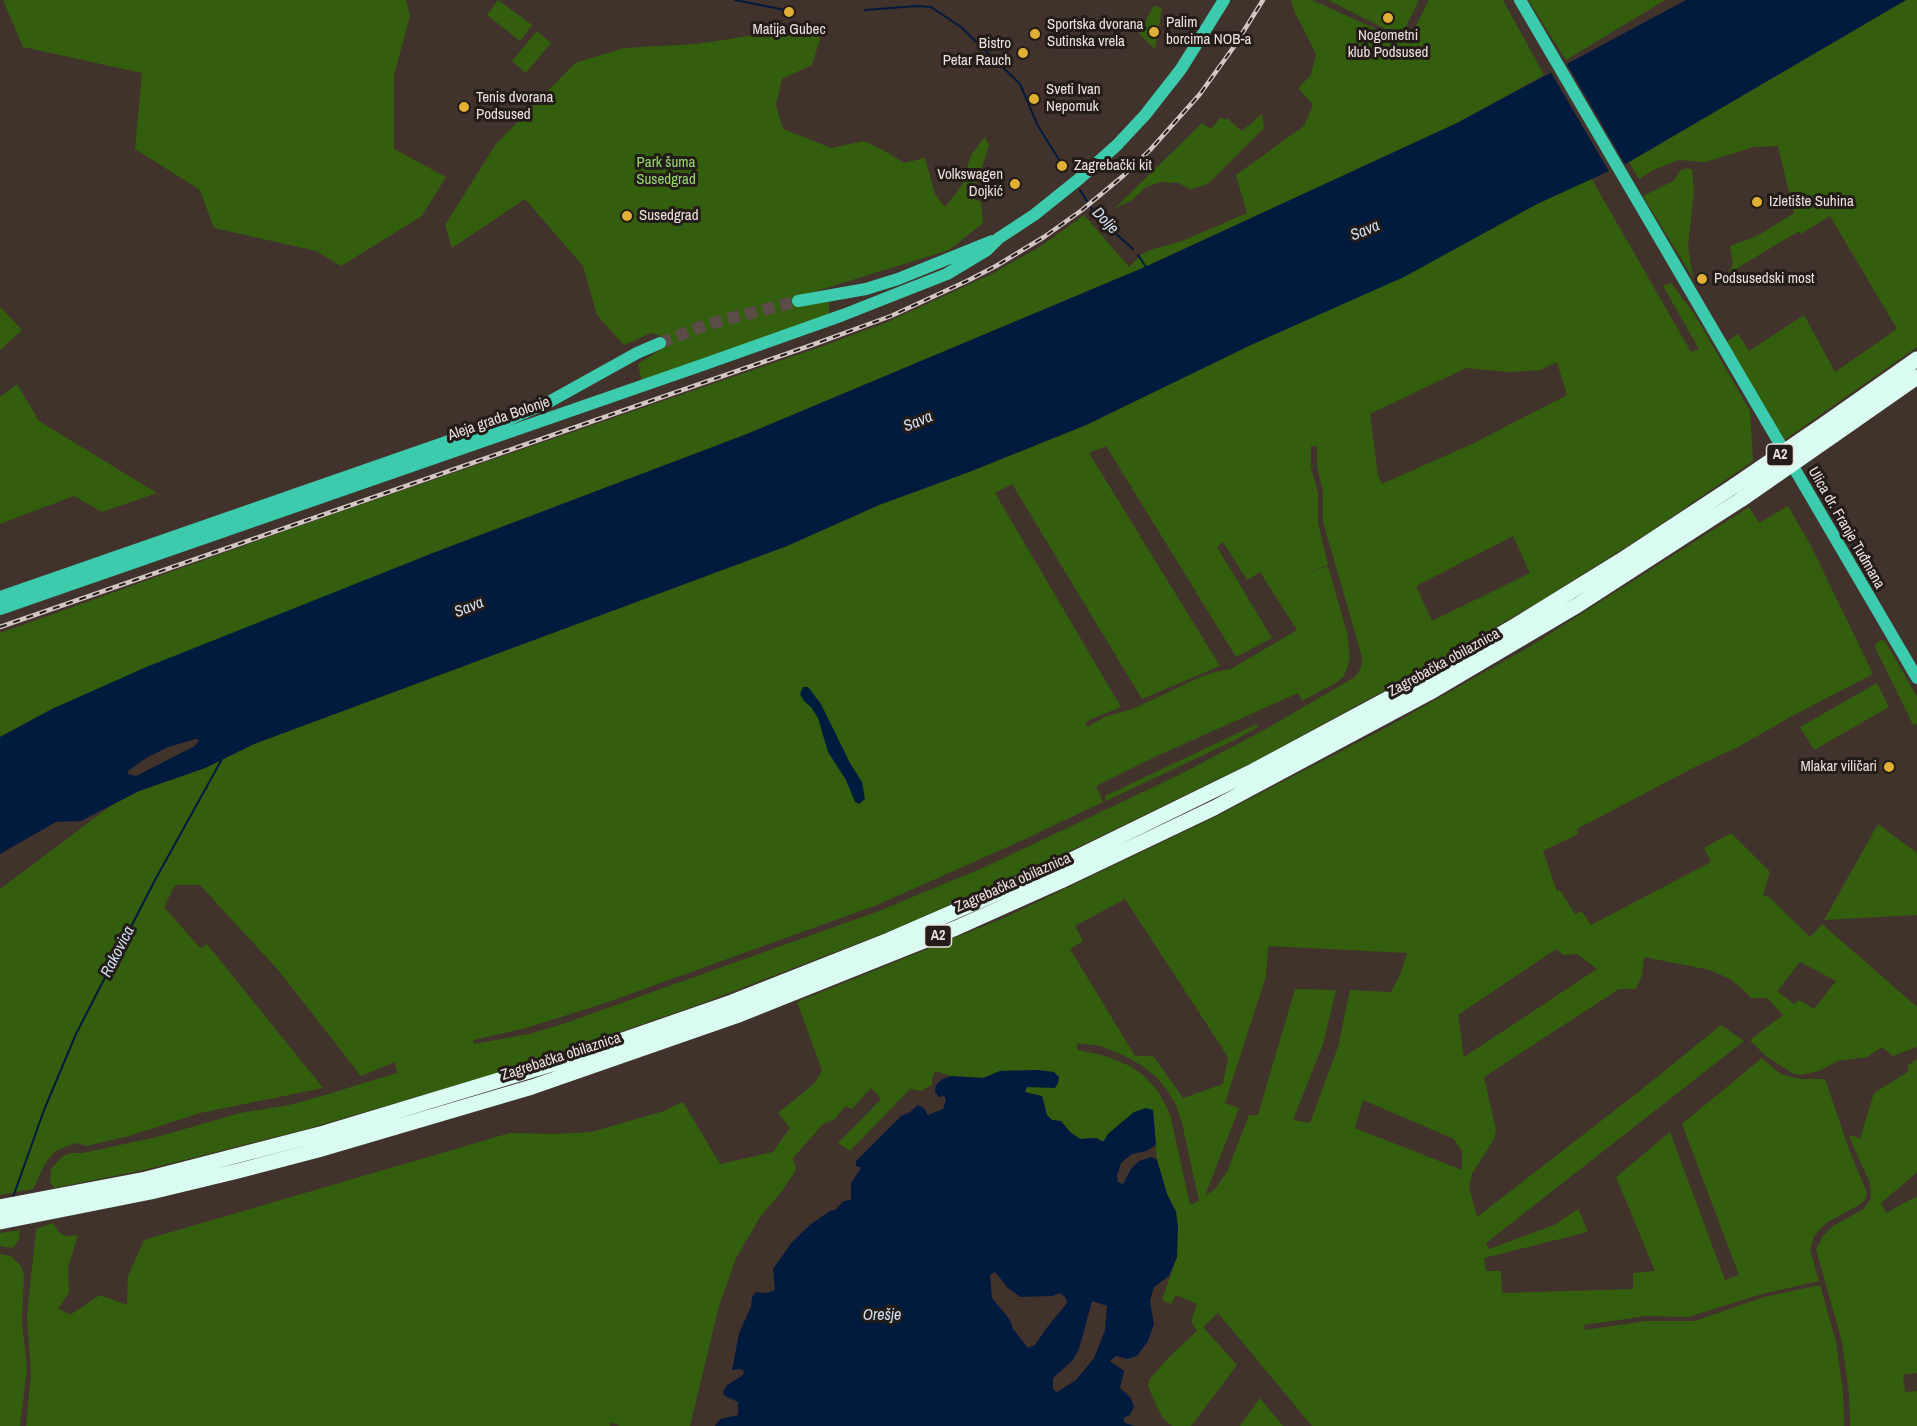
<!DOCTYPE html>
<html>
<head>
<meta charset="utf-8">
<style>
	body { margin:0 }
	canvas { display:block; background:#42322c }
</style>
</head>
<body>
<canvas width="1917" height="1426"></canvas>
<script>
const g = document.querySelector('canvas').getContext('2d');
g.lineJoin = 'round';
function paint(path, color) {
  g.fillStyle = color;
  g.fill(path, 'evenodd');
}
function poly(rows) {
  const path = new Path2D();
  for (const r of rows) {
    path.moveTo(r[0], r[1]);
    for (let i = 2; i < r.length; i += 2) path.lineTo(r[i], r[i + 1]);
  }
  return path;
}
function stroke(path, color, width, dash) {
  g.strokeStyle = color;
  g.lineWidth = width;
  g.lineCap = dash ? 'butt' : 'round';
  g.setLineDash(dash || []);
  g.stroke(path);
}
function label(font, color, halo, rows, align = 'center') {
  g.font = font + ' "Archivo Narrow",sans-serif';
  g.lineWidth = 6;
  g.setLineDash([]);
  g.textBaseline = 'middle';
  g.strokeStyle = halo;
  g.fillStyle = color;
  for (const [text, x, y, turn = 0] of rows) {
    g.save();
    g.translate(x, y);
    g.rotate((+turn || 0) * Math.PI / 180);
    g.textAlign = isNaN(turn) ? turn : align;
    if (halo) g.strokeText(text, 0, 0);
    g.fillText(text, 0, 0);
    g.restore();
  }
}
const green = poly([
	[3,0,406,0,410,16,394,75,394,149,446,177,422,216,341,266,316,251,214,228,200,190,135,149,142,73,23,47],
	[498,0,532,25,520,41,487,15],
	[1291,0,1312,0,1407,43,1429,0,1503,0,1544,75,1457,123,1145,267,747,434,433,553,52,709,0,737,0,633,299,526,823,346,885,323,990,275,1041,246,1084,215,1129,267,1142,254,1153,249,1182,241,1247,213,1236,175,1304,126,1313,105,1298,88,1311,75,1316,54,1294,11],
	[1328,0,1419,0,1401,37],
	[1528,0,1665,0,1566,60],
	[1906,0,1917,0,1917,347,1783,441,1725,343,1738,334,1749,351,1804,315,1835,372,1897,329,1830,216,1801,234,1799,231,1729,273,1733,264,1730,246,1757,236,1794,213,1778,146,1754,147,1705,162,1679,160,1653,170,1639,179,1629,162],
	[1158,6,1162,9,1155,49,1139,34,1153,7],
	[787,30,818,32,820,39,812,65,782,79,776,105,783,129,831,148,864,141,885,151,904,163,925,158,935,194,945,207,962,185,971,155,985,137,989,146,972,198,981,202,983,223,949,250,797,297,795,306,829,302,829,315,642,381,638,364,660,350,663,343,659,335,651,333,624,345,597,315,583,266,525,199,452,248,445,225,496,144,575,63,624,48,697,44],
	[537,31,551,43,526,73,512,61],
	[1262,114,1264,128,1208,184,1191,189,1178,183,1161,182,1146,187,1132,200,1114,209,1202,123,1211,129,1221,117,1225,120,1227,118,1242,131],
	[1686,168,1692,170,1694,192,1688,246,1693,278,1643,196,1673,181,1680,171],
	[1591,178,1691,352,1699,349,1663,286,1671,283,1695,315,1750,411,1753,461,1651,531,1545,598,1431,665,1255,761,1076,848,900,927,695,1006,518,1067,303,1130,144,1170,54,1188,50,1182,51,1169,63,1156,71,1153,83,1153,157,1137,240,1113,289,1105,325,1095,397,1073,395,1062,361,1076,278,970,200,885,175,885,164,907,200,948,207,944,323,1088,200,1113,129,1136,86,1146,75,1143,55,1151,46,1162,33,1189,0,1195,0,889,112,805,139,791,205,768,254,744,787,546,879,505,969,472,1086,425,1253,344,1404,276,1537,204],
	[1557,362,1567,395,1474,443,1382,484,1378,476,1370,414,1466,368,1510,372,1540,370],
	[1106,446,1236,657,1272,638,1217,547,1223,542,1247,580,1260,572,1297,630,1231,669,1214,672,1196,679,1135,708,1104,717,1088,727,1085,723,1089,720,1121,707,995,493,1012,484,1142,699,1220,666,1089,453],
	[1311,446,1317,446,1317,466,1323,493,1323,522,1362,657,1361,668,1355,677,1266,729,1181,774,987,866,879,911,560,1025,529,1034,474,1044,473,1040,526,1028,605,1003,877,905,1023,840,1103,802,1096,786,1157,756,1298,693,1302,701,1336,683,1344,676,1350,659,1347,633,1328,566,1305,574,1328,565,1318,523,1318,493,1311,468],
	[1513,536,1530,573,1432,621,1416,586],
	[0,307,22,330,0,350],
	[17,384,39,421,157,493,102,512,74,496,0,524,0,397],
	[1788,506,1811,546,1873,674,1792,716,1740,746,1695,767,1577,829,1578,834,1543,851,1557,892,1560,890,1575,914,1582,911,1591,925,1711,862,1704,848,1731,833,1770,872,1763,895,1769,897,1810,937,1822,924,1917,1007,1917,1047,1893,1056,1882,1047,1867,1057,1838,1061,1819,1071,1800,1075,1792,1073,1766,1056,1750,1040,1783,1015,1767,998,1750,998,1744,990,1730,979,1710,970,1644,957,1642,975,1636,989,1619,989,1484,1077,1496,1130,1494,1139,1472,1174,1469,1187,1477,1217,1641,1090,1721,1025,1744,1041,1486,1243,1489,1249,1554,1225,1578,1209,1588,1232,1484,1258,1486,1271,1501,1271,1502,1293,1633,1289,1633,1273,1655,1271,1616,1177,1670,1132,1725,1280,1739,1275,1682,1124,1762,1058,1780,1074,1801,1079,1825,1079,1850,1152,1867,1193,1865,1200,1859,1205,1826,1223,1814,1236,1810,1250,1819,1281,1762,1294,1688,1317,1646,1316,1584,1325,1585,1330,1646,1321,1695,1321,1764,1297,1820,1285,1836,1342,1843,1391,1844,1426,1312,1426,1218,1313,1203,1327,1237,1365,1191,1426,1172,1426,1163,1418,1157,1407,1148,1386,1149,1380,1168,1358,1197,1331,1191,1321,1197,1304,1176,1295,1171,1304,1162,1300,1177,1257,1176,1212,1167,1194,1157,1160,1153,1110,1124,1120,1108,1134,1104,1141,1092,1138,1080,1139,1070,1132,1061,1121,1052,1120,1047,1115,1043,1099,1025,1092,1026,1087,1054,1072,1038,1070,1000,1071,983,1078,951,1076,935,1071,932,1078,932,1085,921,1091,910,1089,850,1151,838,1143,881,1099,871,1088,852,1109,845,1106,835,1119,823,1124,793,1158,796,1170,782,1191,760,1217,736,1258,719,1306,690,1426,619,1426,612,1422,610,1426,26,1426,31,1372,27,1316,36,1229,53,1223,59,1232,65,1236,78,1235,68,1268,69,1293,58,1308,70,1315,100,1295,127,1305,128,1276,144,1240,510,1133,554,1134,591,1132,664,1111,683,1102,720,1164,773,1152,790,1128,778,1113,815,1083,822,1070,797,1002,1006,917,1217,816,1391,725,1529,647,1749,507,1759,523],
	[1125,899,1228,1057,1223,1084,1183,1098,1153,1056,1135,1056,1070,949,1083,941,1075,926],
	[1268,946,1407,953,1401,973,1391,992,1350,990,1338,1047,1310,1123,1293,1120,1323,1044,1336,990,1295,989,1258,1115,1249,1115,1227,1172,1216,1188,1205,1196,1239,1108,1225,1103,1266,976],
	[1556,949,1563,955,1577,954,1597,969,1464,1057,1458,1015],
	[1800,962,1836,981,1814,1009,1799,1000,1794,1004,1777,991],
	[1077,1043,1101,1046,1127,1057,1144,1067,1159,1080,1167,1090,1176,1105,1182,1123,1199,1201,1190,1205,1170,1114,1158,1091,1142,1074,1130,1066,1102,1055,1077,1050],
	[1363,1100,1454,1139,1462,1152,1462,1170,1355,1128],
	[1881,640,1885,641,1917,697,1917,724,1913,725,1875,647,1876,643],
	[1877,683,1889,707,1814,750,1800,727],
	[1257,724,1258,727,1233,741,1106,801,1105,796],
	[1878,824,1917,853,1917,915,1824,920],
	[1917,1059,1917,1172,1881,1203,1886,1213,1917,1196,1917,1373,1903,1375,1905,1392,1917,1391,1917,1426,1850,1426,1849,1393,1842,1342,1816,1249,1823,1236,1833,1226,1864,1209,1871,1198,1870,1183,1849,1137,1852,1135,1860,1139,1874,1093,1909,1071,1907,1066],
	[20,1230,19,1239,15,1245,12,1248,0,1246,0,1233],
	[0,1254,11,1256,21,1266,24,1275,22,1322,27,1368,20,1426,0,1426],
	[1260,1398,1283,1426,1240,1426]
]);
const water = poly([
	[1686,0,1906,0,1629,162,1537,204,1404,277,1253,344,1086,425,969,472,879,505,787,546,254,744,205,768,139,791,81,821,56,822,0,854,0,737,52,709,144,668,433,553,747,434,1145,267,1457,123],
	[196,739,199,740,197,744,193,747,136,776,128,774,128,771,146,758,168,747],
	[803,687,808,687,821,704,850,763,862,782,865,799,859,804,855,802,846,780,828,752,818,718,811,707,804,701,800,694],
	[1038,1070,1054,1072,1059,1077,1058,1083,1055,1088,1027,1087,1025,1092,1042,1096,1047,1115,1052,1120,1061,1121,1070,1132,1080,1139,1097,1138,1101,1141,1104,1141,1108,1134,1134,1112,1146,1108,1153,1110,1156,1145,1146,1151,1132,1154,1121,1163,1117,1176,1118,1182,1123,1184,1131,1169,1139,1161,1152,1157,1157,1160,1167,1194,1176,1212,1178,1226,1177,1257,1169,1276,1154,1287,1150,1301,1154,1324,1148,1341,1137,1356,1127,1359,1116,1356,1110,1361,1124,1371,1120,1388,1130,1397,1134,1406,1130,1415,1123,1418,1125,1423,1135,1426,715,1426,720,1419,738,1415,738,1402,723,1395,724,1390,727,1385,743,1375,744,1371,740,1369,732,1370,739,1333,751,1307,752,1297,756,1292,767,1293,775,1290,773,1269,792,1242,811,1224,830,1211,835,1210,844,1201,851,1200,851,1183,861,1168,856,1166,856,1161,901,1116,910,1112,918,1105,924,1108,928,1115,943,1109,946,1100,944,1096,939,1097,935,1092,936,1085,941,1080,951,1076,983,1078,1000,1071],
	[995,1272,1008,1288,1020,1297,1053,1296,1060,1293,1066,1298,1067,1303,1045,1330,1035,1345,1028,1348,1013,1329,1010,1320,992,1298,990,1275],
	[1092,1301,1107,1306,1105,1330,1094,1358,1076,1380,1057,1392,1053,1389,1053,1378,1073,1360,1079,1349]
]);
const pier = poly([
	[1565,61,1626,166,1610,173,1549,69]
]);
const stream = poly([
	[735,0,785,10],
	[865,10,917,6,931,7,961,27,1020,84,1038,126,1066,171],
	[1080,190,1097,217,1133,249],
	[1138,255,1146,267],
	[12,1200,44,1110,76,1034,155,880,222,759]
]);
const secondaryTunnel = poly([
	[660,343,708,324,798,301]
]);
const secondary = poly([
	[1520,0,1917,678],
	[798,301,866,289,898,279,992,241],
	[0,597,498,424,547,403,637,353,660,343],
	[0,609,705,364,843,315,947,274,987,250,999,238,1034,215,1079,179,1117,145,1145,115,1181,69,1224,0]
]);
const highway = poly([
	[1826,423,1917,359],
	[1834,435,1917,377],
	[0,1207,146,1179,324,1133,562,1061,732,1002,889,940,1057,867,1249,773,1424,679,1518,624,1620,561,1734,486],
	[0,1222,151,1192,238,1171,318,1150,532,1087,736,1016,956,928,1061,881,1214,808,1429,693,1578,605,1742,499]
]);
const rail = poly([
	[0,627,812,345,891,316,967,281,996,266,1044,237,1082,210,1123,176,1150,150,1200,94,1233,48,1263,0]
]);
const highwayBridge = poly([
	[1734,486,1826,423],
	[1742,499,1834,435]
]);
const markers = [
	[789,12,6,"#e0b034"],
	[1388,18,6,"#e0b034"],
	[1154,32,6,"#e0b034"],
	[1035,34,6,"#e0b034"],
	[1023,53,6,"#e0b034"],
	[1034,99,6,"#e0b034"],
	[464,107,6,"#e0b034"],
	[1062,166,6,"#e0b034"],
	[1015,184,6,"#e0b034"],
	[1757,202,6,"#e0b034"],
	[627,216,6,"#e0b034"],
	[1702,279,6,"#e0b034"],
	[1889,767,6,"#e0b034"]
];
const shields = [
	[1780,455,27],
	[938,936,27]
];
const shieldNames = [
	["A2",1780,455],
	["A2",938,936]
];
const poiNames = [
	["Palim",1166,23],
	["borcima NOB-a",1166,40],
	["Sportska dvorana",1047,25],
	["Sutinska vrela",1047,42],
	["Matija Gubec",789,30,"center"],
	["Nogometni",1388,36,"center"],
	["klub Podsused",1388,53,"center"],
	["Bistro",1011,44,"right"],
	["Petar Rauch",1011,61,"right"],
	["Sveti Ivan",1046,90],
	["Nepomuk",1046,107],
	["Tenis dvorana",476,98],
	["Podsused",476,115],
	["Zagrebački kit",1074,166],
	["Volkswagen",1003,175,"right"],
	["Dojkić",1003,192,"right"],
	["Izletište Suhina",1769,202],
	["Susedgrad",639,216],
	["Podsusedski most",1714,279],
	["Mlakar viličari",1877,767,"right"]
];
const parkNames = [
	["Park šuma",666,163],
	["Susedgrad",666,180]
];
const streetNames = [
	["Aleja grada Bolonje",499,419,-19],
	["Ulica dr. Franje Tuđmana",1846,528,60],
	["Zagrebačka obilaznica",1444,663,-29],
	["Zagrebačka obilaznica",1013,883,-24],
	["Zagrebačka obilaznica",561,1057,-18]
];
const waterNames = [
	["Dolje",1105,221,46],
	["Sava",1365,231,-23],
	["Sava",918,422,-23],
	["Sava",469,608,-22],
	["Rakovica",118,952,-63],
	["Orešje",882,1316]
];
paint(green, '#325e0d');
paint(water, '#011b3e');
paint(pier, '#42322c');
stroke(stream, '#011b3e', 2);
stroke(secondaryTunnel, '#5c4c47', 12, [12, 6]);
stroke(secondary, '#3dcbae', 12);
stroke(highway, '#d9fbf1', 15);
stroke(rail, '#d3c7c3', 4.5);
stroke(rail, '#231c19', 2, [7]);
stroke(highwayBridge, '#d9fbf1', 15);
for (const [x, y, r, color] of markers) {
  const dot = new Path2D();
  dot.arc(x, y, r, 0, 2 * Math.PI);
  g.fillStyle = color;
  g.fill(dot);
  stroke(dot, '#231c19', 2);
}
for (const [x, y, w] of shields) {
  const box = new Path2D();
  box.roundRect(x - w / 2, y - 11, w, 22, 4.5);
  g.fillStyle = '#231c19';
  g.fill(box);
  stroke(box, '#ece1dd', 1.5);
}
label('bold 14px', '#ece1dd', null, shieldNames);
label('15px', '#ece1dd', '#231c19', poiNames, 'left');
label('15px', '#97d96e', '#231c19', parkNames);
label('15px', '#ece1dd', '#231c19', streetNames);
label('italic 16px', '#d0dff2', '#231c19', waterNames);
</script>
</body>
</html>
